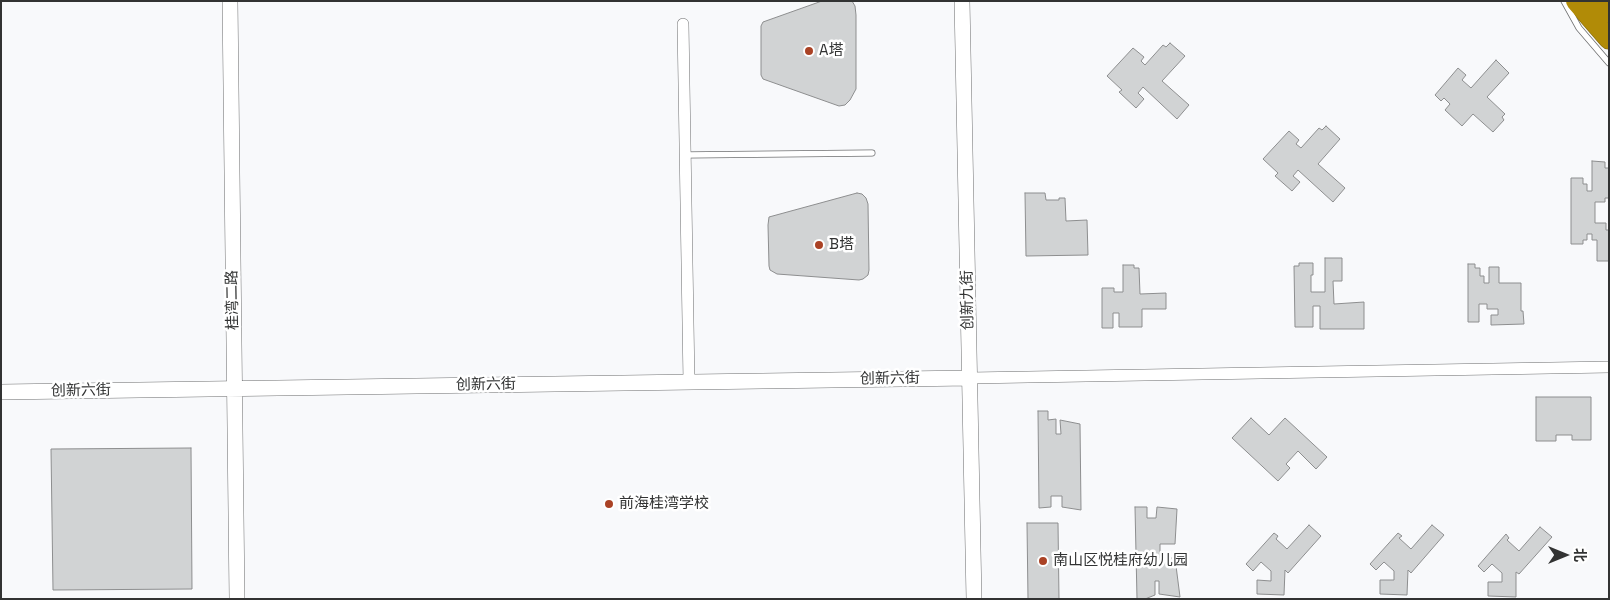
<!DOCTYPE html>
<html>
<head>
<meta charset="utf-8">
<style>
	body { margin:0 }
	#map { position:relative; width:1610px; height:600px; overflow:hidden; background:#f8f9fb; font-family:"Space Grotesk","Noto Sans SC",sans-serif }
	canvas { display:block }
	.frame { position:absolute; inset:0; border:2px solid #323333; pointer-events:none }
	.north { position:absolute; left:1540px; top:530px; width:50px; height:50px; -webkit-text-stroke:4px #fff; paint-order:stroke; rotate:90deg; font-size:14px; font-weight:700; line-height:20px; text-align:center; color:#323333 }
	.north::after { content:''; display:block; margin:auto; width:18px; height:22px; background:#323333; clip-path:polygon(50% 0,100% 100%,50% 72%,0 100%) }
</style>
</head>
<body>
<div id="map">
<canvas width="1610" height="600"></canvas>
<div class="frame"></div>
<div class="north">北</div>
</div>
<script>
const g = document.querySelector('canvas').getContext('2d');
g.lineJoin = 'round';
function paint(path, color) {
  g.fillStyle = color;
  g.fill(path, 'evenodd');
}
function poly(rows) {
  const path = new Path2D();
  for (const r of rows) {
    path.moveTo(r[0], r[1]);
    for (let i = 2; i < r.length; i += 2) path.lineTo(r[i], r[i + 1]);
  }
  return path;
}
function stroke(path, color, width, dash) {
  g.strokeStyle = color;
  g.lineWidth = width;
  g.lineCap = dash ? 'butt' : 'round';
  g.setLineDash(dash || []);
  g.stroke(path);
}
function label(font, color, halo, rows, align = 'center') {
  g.font = font + ' "Space Grotesk","Noto Sans SC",sans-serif';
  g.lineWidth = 5;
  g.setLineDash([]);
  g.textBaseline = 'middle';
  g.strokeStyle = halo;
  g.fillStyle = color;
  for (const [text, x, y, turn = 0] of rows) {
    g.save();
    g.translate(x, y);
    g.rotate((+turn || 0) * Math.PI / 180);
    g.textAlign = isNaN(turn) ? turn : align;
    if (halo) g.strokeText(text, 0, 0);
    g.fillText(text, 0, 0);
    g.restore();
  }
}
const building = poly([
	[822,1,852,1,855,6,856,15,856,89,850,100,845,105,839,106,763,79,761,75,761,26,763,22,822,1],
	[1170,43,1185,56,1162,81,1189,105,1177,119,1143,87,1138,93,1144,99,1136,108,1119,92,1122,90,1107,76,1133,48,1144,57,1141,61,1145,65,1163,45,1166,47,1170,43],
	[1496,60,1509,73,1487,97,1505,114,1502,117,1504,120,1493,132,1473,114,1462,126,1445,110,1450,104,1444,98,1441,101,1435,95,1458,68,1466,75,1462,80,1471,88,1496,60],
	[1326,126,1340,139,1318,164,1345,188,1333,202,1298,170,1293,176,1300,182,1292,191,1275,176,1278,173,1263,159,1289,131,1299,140,1296,144,1301,148,1319,128,1322,130,1326,126],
	[1592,161,1605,162,1605,168,1609,168,1609,198,1605,198,1605,202,1595,202,1595,223,1606,223,1606,230,1609,230,1609,261,1597,261,1597,240,1592,240,1592,234,1587,234,1587,240,1583,240,1583,244,1571,244,1571,178,1583,178,1583,184,1587,184,1587,191,1592,191,1592,161],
	[857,193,862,194,866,198,868,204,869,270,868,275,863,279,859,280,777,274,770,270,769,266,768,225,769,217,857,193],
	[1025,193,1045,193,1046,200,1059,200,1059,198,1065,198,1066,221,1087,220,1088,255,1026,256,1025,193],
	[1325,258,1342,258,1342,281,1333,281,1334,304,1364,302,1364,329,1320,329,1320,306,1313,306,1313,327,1295,327,1294,266,1299,266,1299,263,1313,263,1313,275,1311,275,1311,292,1325,292,1325,258],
	[1468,264,1475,264,1475,268,1480,268,1480,276,1484,276,1484,283,1489,283,1489,267,1499,267,1499,283,1521,283,1521,311,1523,311,1524,324,1491,325,1491,315,1498,315,1498,309,1487,309,1487,304,1479,304,1479,322,1468,322,1468,264],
	[1123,265,1134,265,1134,268,1139,268,1140,294,1166,293,1166,309,1142,309,1142,327,1119,327,1119,313,1113,313,1113,328,1102,328,1102,288,1114,288,1114,292,1123,292,1123,265],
	[1536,397,1591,397,1591,440,1572,440,1572,435,1556,435,1556,441,1536,441,1536,397],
	[1038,411,1048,411,1048,420,1056,419,1056,434,1061,434,1060,420,1080,424,1081,510,1062,507,1062,496,1051,496,1051,507,1039,508,1038,411],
	[1251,418,1269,435,1285,418,1327,457,1316,469,1298,451,1286,464,1290,468,1278,481,1232,438,1251,418],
	[191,448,192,589,53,590,51,449,191,448],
	[1135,507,1147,507,1147,518,1156,518,1157,507,1177,509,1175,544,1160,544,1160,558,1175,558,1180,597,1159,594,1159,581,1155,581,1155,595,1145,599,1137,599,1135,507],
	[1027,523,1058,523,1059,599,1028,599,1027,523],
	[1309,525,1321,536,1288,573,1285,570,1284,595,1257,594,1257,580,1271,581,1271,571,1261,562,1253,571,1246,564,1274,533,1278,536,1276,539,1287,549,1309,525],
	[1432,525,1444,535,1411,573,1408,570,1407,595,1380,594,1380,580,1394,580,1394,571,1384,562,1376,570,1370,564,1398,533,1402,536,1399,538,1411,549,1432,525],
	[1540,527,1552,537,1519,574,1516,572,1516,597,1488,596,1488,582,1502,582,1502,573,1492,564,1484,572,1478,566,1506,534,1509,538,1507,540,1519,551,1540,527]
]);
const lane = poly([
	[1564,1,1579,28,1609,63],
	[685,155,872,153]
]);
const street = poly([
	[683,24,689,382],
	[970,378,1609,367]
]);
const secondary = poly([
	[230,1,237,599],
	[962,1,974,599],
	[1,392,970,378]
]);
const highway = poly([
	[1576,1,1609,39],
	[1600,1,1609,12]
]);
const markers = [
	[809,51,5,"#aa4225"],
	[819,245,5,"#aa4225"],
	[609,504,5,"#aa4225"],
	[1043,561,5,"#aa4225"]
];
const poiNames = [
	["A塔",819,51],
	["B塔",829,245],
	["前海桂湾学校",619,504],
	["南山区悦桂府幼儿园",1053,561]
];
const streetNames = [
	["桂湾二路",233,300,-91],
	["创新九街",968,300,-91],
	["创新六街",890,379,-1],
	["创新六街",486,385,-1],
	["创新六街",81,391,-1]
];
paint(building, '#d1d3d4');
stroke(building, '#8d8e8f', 1);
stroke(lane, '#6f7071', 7);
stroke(street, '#6f7071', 12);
stroke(secondary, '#6f7071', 16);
stroke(highway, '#856c16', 21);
stroke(lane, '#fff', 5.5);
stroke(street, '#fff', 11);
stroke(secondary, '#fff', 15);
stroke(highway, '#b18b07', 20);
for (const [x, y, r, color] of markers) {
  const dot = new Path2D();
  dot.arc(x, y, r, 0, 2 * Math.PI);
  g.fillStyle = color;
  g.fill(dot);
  stroke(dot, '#fff', 2);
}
label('15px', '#323333', '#fff', poiNames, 'left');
label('15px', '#323333', '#fff', streetNames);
</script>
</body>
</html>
